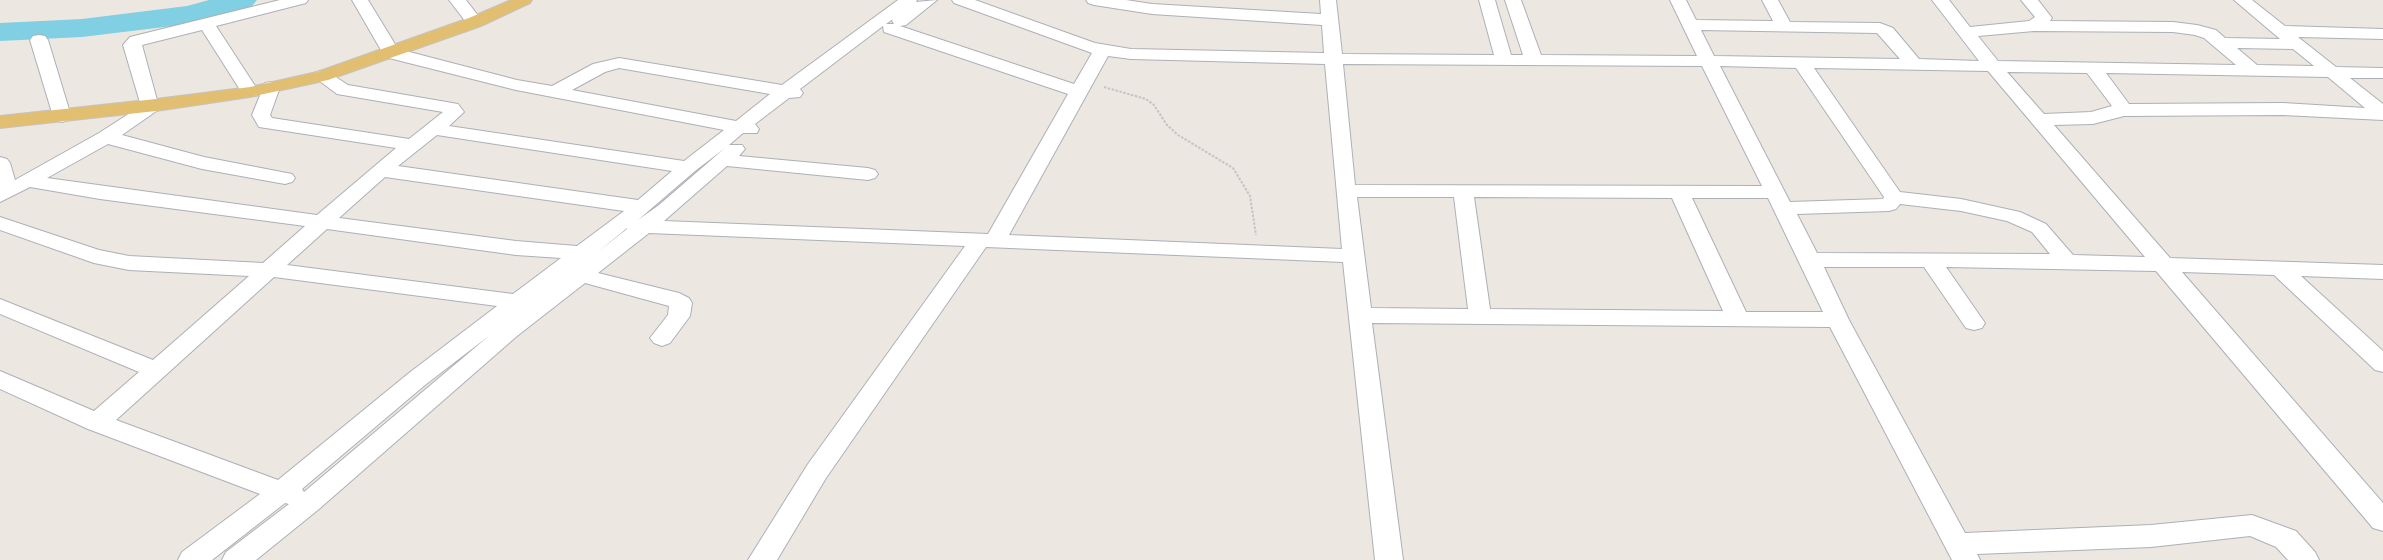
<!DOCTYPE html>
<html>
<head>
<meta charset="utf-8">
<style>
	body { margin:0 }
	canvas { display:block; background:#ece7e1 }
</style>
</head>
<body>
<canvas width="2383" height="560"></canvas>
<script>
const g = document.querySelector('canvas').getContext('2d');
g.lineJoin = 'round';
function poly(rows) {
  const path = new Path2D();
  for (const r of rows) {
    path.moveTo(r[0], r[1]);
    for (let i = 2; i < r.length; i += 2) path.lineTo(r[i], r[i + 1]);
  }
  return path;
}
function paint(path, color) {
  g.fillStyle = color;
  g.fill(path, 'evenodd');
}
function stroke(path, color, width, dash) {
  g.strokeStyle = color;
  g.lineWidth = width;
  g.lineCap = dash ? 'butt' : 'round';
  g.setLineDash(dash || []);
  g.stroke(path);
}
const river = poly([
	[209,0,257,0,252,6,189,24,82,37,0,41,0,23,82,19,187,6,209,0]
]);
const path = poly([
	[1104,87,1146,99,1154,105,1167,125,1178,135,1233,168,1250,196,1256,235]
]);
const minor = poly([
	[280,0,308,0,306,3,216,26,259,92,256,96,244,96,202,30,142,45,157,100,163,101,165,105,122,135,204,157,292,174,295,178,292,182,285,184,202,169,108,144,47,178,317,215,396,148,259,127,252,115,265,83,271,82,277,83,280,87,270,115,272,118,409,139,443,112,337,94,313,76,316,72,322,71,328,72,348,85,458,104,464,112,449,126,684,161,724,130,516,90,385,57,352,0,368,0,398,49,517,80,552,86,593,64,619,58,782,85,898,0,917,0,916,2,937,0,906,25,900,26,1074,84,1092,53,954,3,952,0,975,0,1095,43,1131,49,1324,53,1322,25,1152,14,1094,5,1088,3,1086,0,1126,0,1152,4,1321,14,1320,0,1336,0,1342,54,1494,55,1479,0,1495,0,1511,55,1523,55,1505,0,1521,0,1541,55,1697,56,1670,0,1686,0,1696,20,1773,21,1762,0,1778,0,1790,22,1880,23,1893,28,1919,59,1979,61,1932,0,1949,0,1970,27,2029,21,2035,17,2021,0,2038,0,2052,18,2050,21,2173,22,2197,25,2216,30,2225,38,2280,39,2234,0,2252,0,2285,26,2383,29,2383,39,2298,37,2336,67,2383,68,2383,78,2350,78,2383,104,2383,120,2283,115,2124,116,2093,124,2054,125,2170,258,2383,265,2383,279,2301,276,2383,351,2383,372,2375,370,2274,275,2182,272,2383,503,2383,531,2373,528,2156,271,1946,267,1985,323,1982,328,1974,330,1966,328,1924,267,1824,267,1849,320,1965,533,2151,525,2252,515,2296,531,2315,552,2319,560,2288,560,2276,547,2250,536,2151,547,1977,554,1980,560,1952,560,1830,327,1372,323,1403,560,1375,560,1343,262,986,247,826,478,777,560,748,560,808,464,965,246,649,233,598,273,679,293,689,298,692,303,690,316,670,343,662,346,654,343,650,338,668,315,669,306,585,283,517,336,319,509,256,560,222,560,226,552,289,504,285,503,212,560,178,560,182,552,260,494,88,429,0,389,0,371,94,411,139,372,0,314,0,299,153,360,249,276,129,270,94,263,0,230,0,217,99,250,129,256,263,263,305,226,100,199,30,187,0,202,0,157,7,159,10,163,15,180,99,133,141,106,123,45,130,37,280,0],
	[893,19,892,21,894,24,886,24,893,19],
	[883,26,884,32,1068,94,988,234,664,221,727,166,868,180,875,178,878,174,875,170,868,168,739,156,745,149,742,145,729,145,743,133,757,133,759,129,755,124,789,98,800,97,803,93,800,89,883,26],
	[1701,30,1877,33,1900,59,1714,56,1701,30],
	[2034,31,2173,32,2195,35,2204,38,2236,65,1998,61,1978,36,2034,31],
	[2237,48,2293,49,2314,66,2257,65,2237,48],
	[1108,56,1131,59,1325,64,1342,249,1009,235,1108,56],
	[1343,64,1702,66,1762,186,1355,185,1343,64],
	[1720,66,1796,68,1884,197,1883,199,1790,202,1720,66],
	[619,68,770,94,736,121,572,90,605,72,619,68],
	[1814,68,1988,71,2145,257,2073,255,2046,224,2020,212,1961,199,1900,192,1814,68],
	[2007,72,2087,73,2112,106,2091,112,2044,114,2007,72],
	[2106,73,2328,77,2365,108,2283,103,2129,104,2106,73],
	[437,135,672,171,638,200,398,166,437,135],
	[725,148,659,205,638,220,695,171,725,148],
	[385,177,624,211,577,246,516,241,339,218,385,177],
	[1357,197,1454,197,1468,309,1371,308,1357,197],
	[1474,197,1672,198,1723,311,1490,309,1474,197],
	[1692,198,1768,198,1823,312,1746,312,1692,198],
	[1900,204,1961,211,2007,221,2032,232,2050,254,1817,253,1797,214,1889,211,1896,209,1900,204],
	[627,228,627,229,599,251,627,228],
	[327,229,516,255,561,258,513,294,287,265,327,229],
	[274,277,497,306,409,373,278,480,116,420,274,277],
	[490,335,304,492,302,489,425,385,490,335],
	[449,0,466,0,483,22,481,26,469,26,449,0],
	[39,35,45,36,48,40,71,116,69,120,62,122,55,120,53,116,30,40,33,36,39,35]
]);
const major = poly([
	[511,0,532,0,530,3,481,26,328,80,250,97,156,111,0,128,0,116,156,99,250,87,317,72,469,18,511,0]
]);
paint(river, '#80cfe2');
stroke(minor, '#adb0b7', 2);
stroke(major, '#c4c4c4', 2);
stroke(path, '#c4c4c4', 2, [2.5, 1.5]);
paint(minor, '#fff');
paint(major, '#e2bf70');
</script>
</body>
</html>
